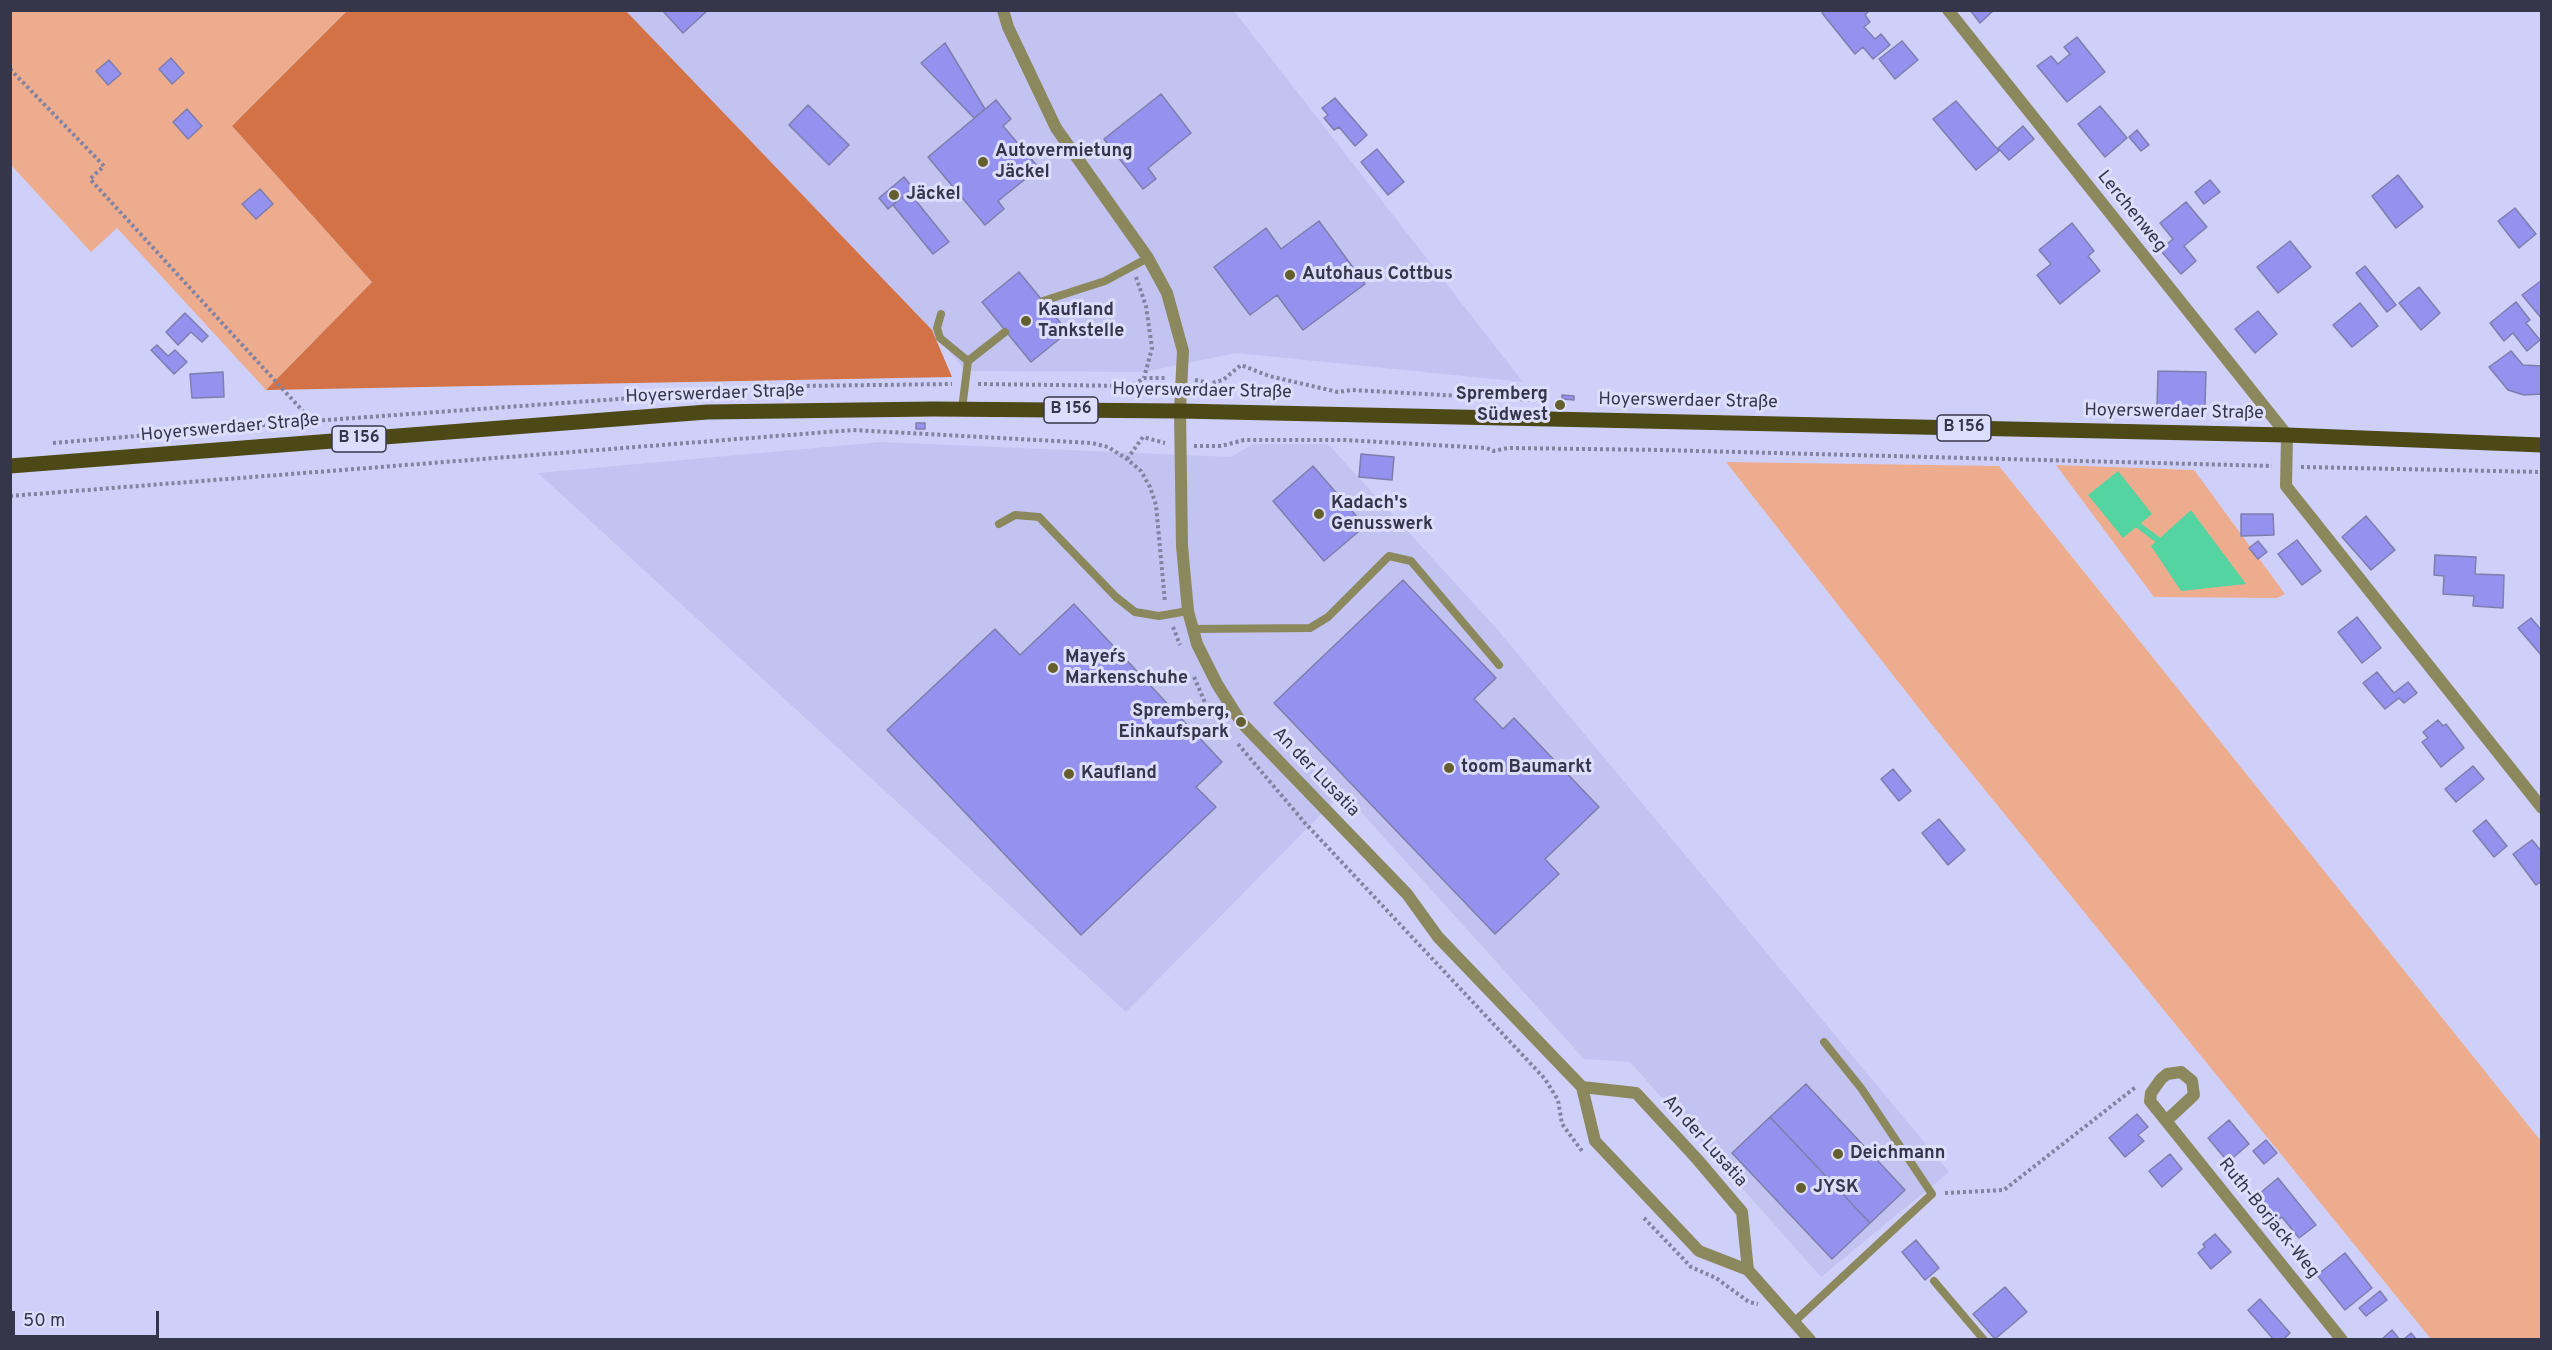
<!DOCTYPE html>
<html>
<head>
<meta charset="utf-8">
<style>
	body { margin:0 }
	#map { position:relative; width:2552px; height:1350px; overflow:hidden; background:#cfd0f9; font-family:Overpass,sans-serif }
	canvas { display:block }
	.frame { position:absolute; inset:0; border:12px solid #36364a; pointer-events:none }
	.scale { position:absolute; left:12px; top:1311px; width:147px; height:27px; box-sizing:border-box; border:3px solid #36364a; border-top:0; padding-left:8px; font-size:18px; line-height:21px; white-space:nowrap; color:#36364a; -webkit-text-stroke:4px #dddefd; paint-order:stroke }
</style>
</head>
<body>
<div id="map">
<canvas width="2552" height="1350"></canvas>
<div class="frame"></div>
<div class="scale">50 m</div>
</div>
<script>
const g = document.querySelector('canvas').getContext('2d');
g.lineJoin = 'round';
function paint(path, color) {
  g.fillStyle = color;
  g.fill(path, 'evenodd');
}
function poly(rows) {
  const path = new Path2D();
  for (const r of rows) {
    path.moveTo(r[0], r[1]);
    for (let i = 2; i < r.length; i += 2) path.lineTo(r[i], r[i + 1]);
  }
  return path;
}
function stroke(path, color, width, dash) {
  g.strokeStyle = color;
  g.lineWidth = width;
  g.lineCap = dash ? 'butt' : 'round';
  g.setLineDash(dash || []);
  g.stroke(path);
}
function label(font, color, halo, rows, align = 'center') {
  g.font = font + ' Overpass,sans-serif';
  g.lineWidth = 6;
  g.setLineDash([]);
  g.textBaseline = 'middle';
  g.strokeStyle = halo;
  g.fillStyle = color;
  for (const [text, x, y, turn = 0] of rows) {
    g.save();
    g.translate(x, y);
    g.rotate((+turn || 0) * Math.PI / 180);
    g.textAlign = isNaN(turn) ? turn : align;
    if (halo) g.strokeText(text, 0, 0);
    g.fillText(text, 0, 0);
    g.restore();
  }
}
const built = poly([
	[626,11,1234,11,1523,382,1236,353,1144,372,972,371,962,367,932,330],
	[881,442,1231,457,1253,444,1328,444,1498,630,1949,1172,1821,1277,1630,1062,1584,1059,1343,792,1126,1012,538,473]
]);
const green = poly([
	[11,11,347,11,232,126,372,282,266,390,117,228,91,252,11,165],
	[1726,462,1999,466,2541,1141,2541,1339,2431,1339,1929,721],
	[2056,465,2194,470,2285,594,2277,598,2154,597]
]);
const forest = poly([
	[347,11,626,11,932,330,952,377,266,390,372,282,232,126]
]);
const water = poly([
	[2118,471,2152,514,2123,538,2088,495],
	[2191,510,2246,584,2181,591,2151,546]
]);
const stream = poly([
	[2138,525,2158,540]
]);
const building = poly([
	[662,10,708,10,683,33,662,10],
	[1825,10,1870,10,1865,15,1870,22,1864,27,1875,39,1881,34,1890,45,1873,59,1863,47,1855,54,1822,13,1825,10],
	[1970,10,1994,10,1980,23,1970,10],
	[2077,37,2105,72,2067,102,2037,66,2051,56,2058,64,2070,54,2064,47,2077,37],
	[1902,41,1918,60,1895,79,1879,59,1902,41],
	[945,43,985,109,974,118,921,63,945,43],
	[171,58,184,73,172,84,159,69,171,58],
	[109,60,121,74,108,85,96,71,109,60],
	[1161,94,1191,133,1148,168,1156,179,1143,189,1104,139,1161,94],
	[1335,98,1367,135,1355,146,1339,127,1334,130,1324,118,1328,115,1322,108,1335,98],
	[996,100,1011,119,1003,126,1039,168,998,201,1004,209,985,225,928,157,996,100],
	[1956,101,1999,151,1976,170,1933,119,1956,101],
	[808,105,849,145,829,165,789,125,808,105],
	[2100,106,2127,138,2105,157,2078,124,2100,106],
	[187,109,202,126,188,139,173,122,187,109],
	[2023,126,2034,139,2009,160,1998,148,2023,126],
	[2137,130,2149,145,2141,151,2129,137,2137,130],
	[1377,149,1404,182,1388,195,1361,162,1377,149],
	[2398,175,2423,207,2396,228,2372,196,2398,175],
	[904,177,913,188,888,209,879,198,904,177],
	[2210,180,2220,192,2204,204,2195,192,2210,180],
	[260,189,273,204,256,219,242,204,260,189],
	[909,192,949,242,933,254,893,205,909,192],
	[2186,202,2207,227,2184,246,2196,261,2181,274,2160,250,2173,239,2160,223,2186,202],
	[2515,208,2536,234,2519,248,2498,221,2515,208],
	[1319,221,1365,284,1303,330,1277,295,1250,315,1214,267,1266,228,1281,249,1319,221],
	[2072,223,2094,251,2088,256,2100,271,2060,304,2037,275,2051,264,2039,250,2072,223],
	[2290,241,2311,267,2278,293,2257,267,2290,241],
	[2365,266,2396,305,2387,312,2356,273,2365,266],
	[1019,272,1068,332,1031,362,982,302,1019,272],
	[2542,280,2542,319,2522,295,2542,280],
	[2419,287,2440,313,2421,330,2399,303,2419,287],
	[2516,302,2530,320,2526,323,2540,340,2527,351,2513,333,2504,341,2490,323,2516,302],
	[2360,303,2378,326,2352,347,2333,325,2360,303],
	[2258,311,2277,334,2255,353,2235,329,2258,311],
	[185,313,208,336,202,342,191,332,178,345,166,332,185,313],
	[157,345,168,356,175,350,187,362,174,374,151,350,157,345],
	[2511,351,2523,365,2542,366,2542,394,2524,395,2508,390,2489,367,2511,351],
	[2158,371,2206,372,2205,406,2157,406,2158,371],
	[223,372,224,397,192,398,190,374,223,372],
	[1562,395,1574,396,1574,400,1562,399,1562,395],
	[916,423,925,423,925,429,916,429,916,423],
	[1361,454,1394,457,1392,480,1359,477,1361,454],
	[1313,466,1365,526,1324,561,1273,501,1313,466],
	[2241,514,2273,514,2274,535,2241,536,2241,514],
	[2366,516,2395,550,2371,570,2342,537,2366,516],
	[2297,540,2321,571,2302,585,2278,554,2297,540],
	[2258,541,2267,552,2258,559,2249,548,2258,541],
	[2435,555,2476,557,2475,574,2504,575,2503,608,2473,606,2474,596,2443,594,2444,576,2434,575,2435,555],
	[1403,580,1496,678,1474,699,1503,729,1514,718,1599,807,1545,859,1559,874,1495,934,1274,703,1403,580],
	[1074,604,1222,762,1196,787,1216,807,1081,935,887,730,995,629,1020,655,1074,604],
	[2357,617,2381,648,2362,663,2338,632,2357,617],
	[2531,618,2542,631,2542,656,2518,628,2531,618],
	[2377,672,2394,693,2408,682,2417,693,2404,703,2399,698,2385,709,2363,683,2377,672],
	[2438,720,2443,726,2446,724,2464,748,2441,767,2422,742,2428,738,2423,732,2438,720],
	[2473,766,2484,779,2456,802,2445,789,2473,766],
	[1893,769,1911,791,1899,801,1881,779,1893,769],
	[1939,819,1965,850,1948,865,1922,833,1939,819],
	[2486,820,2507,846,2494,857,2473,831,2486,820],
	[2532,840,2542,852,2542,881,2536,885,2513,854,2532,840],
	[1806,1084,1905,1190,1870,1223,1770,1117,1806,1084],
	[2137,1114,2148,1127,2138,1135,2144,1141,2125,1157,2109,1138,2137,1114],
	[1770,1117,1870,1223,1832,1259,1732,1153,1770,1117],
	[2229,1120,2249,1144,2228,1162,2208,1138,2229,1120],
	[2266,1140,2277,1153,2264,1164,2253,1151,2266,1140],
	[2170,1154,2182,1169,2162,1187,2149,1171,2170,1154],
	[2278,1178,2316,1225,2299,1238,2282,1217,2273,1224,2253,1199,2278,1178],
	[2215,1234,2231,1252,2211,1269,2198,1253,2205,1247,2203,1244,2215,1234],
	[1916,1240,1939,1268,1925,1280,1902,1252,1916,1240],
	[2345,1253,2372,1288,2345,1310,2317,1275,2345,1253],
	[2005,1287,2027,1312,1995,1339,1973,1314,2005,1287],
	[2380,1291,2387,1300,2366,1316,2359,1308,2380,1291],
	[2260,1299,2290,1333,2283,1340,2274,1340,2248,1310,2260,1299],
	[2392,1330,2400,1340,2381,1340,2392,1330],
	[2411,1333,2417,1340,2403,1340,2411,1333]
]);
const path = poly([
	[10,69,104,166,90,179,312,421],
	[1136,277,1146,306,1152,348,1144,378],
	[1195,380,1211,383,1223,380,1241,365,1269,376,1338,392,1352,390,1533,400],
	[978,384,1132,386,1144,378,1166,378],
	[53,443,312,421,800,386,952,384],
	[1194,446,1221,446,1244,440,1345,440,1487,448,1493,451,1508,448,1661,450,2272,466],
	[1127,459,1143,437,1165,443],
	[2301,467,2542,472],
	[10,496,853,430,1092,443,1108,447,1127,459,1141,471,1150,487,1156,505,1165,602],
	[1173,627,1180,645],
	[1194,677,1207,707,1223,726],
	[1238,744,1305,823,1545,1079,1558,1100,1562,1124,1582,1151],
	[1945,1193,2004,1190,2137,1086],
	[1644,1218,1691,1267,1716,1278,1749,1302,1758,1304]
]);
const service = poly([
	[1043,301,1105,281,1148,258],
	[941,314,937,328,940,338,968,361],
	[962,409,968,361,1005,332],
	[999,524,1015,515,1039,517,1116,597,1135,612,1159,616,1188,611],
	[1193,629,1310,628,1328,617,1389,556,1411,561,1499,665],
	[1934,1281,1984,1340],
	[1794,1322,1932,1194,1861,1088,1824,1042]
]);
const minor = poly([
	[1003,10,1008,27,1056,128,1148,258,1167,293,1183,351,1180,411,1182,546,1188,611,1197,644,1217,684,1241,722,1407,894,1438,937,1582,1087,1595,1141,1699,1251,1748,1270,1810,1340],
	[1948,10,2287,435,2286,486,2542,808],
	[1582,1087,1636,1093,1697,1159,1742,1212,1748,1270],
	[2166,1121,2194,1095,2192,1081,2181,1072,2167,1074,2161,1079,2151,1093,2150,1101,2342,1340]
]);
const primary = poly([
	[10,466,707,412,933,409,1180,411,2287,435,2542,445]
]);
const markers = [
	[983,162,6,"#645f2c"],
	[894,195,6,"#645f2c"],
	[1290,275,6,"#645f2c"],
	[1026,321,6,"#645f2c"],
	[1560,405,6,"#645f2c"],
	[1319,514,6,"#645f2c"],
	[1053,668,6,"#645f2c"],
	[1241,722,6,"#645f2c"],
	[1449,768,6,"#645f2c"],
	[1069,774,6,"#645f2c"],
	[1838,1154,6,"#645f2c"],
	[1801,1188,6,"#645f2c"]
];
const shields = [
	[1071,410,54],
	[1964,428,54],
	[359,439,54]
];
const shieldNames = [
	["B 156",1071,410],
	["B 156",1964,428],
	["B 156",359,439]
];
const poiNames = [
	["Autovermietung",995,152],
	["Jäckel",995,173],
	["Jäckel",906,195],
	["Autohaus Cottbus",1302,275],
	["Kaufland",1038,311],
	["Tankstelle",1038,332],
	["Spremberg",1548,395,"right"],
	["Südwest",1548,416,"right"],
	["Kadach's",1331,504],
	["Genusswerk",1331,525],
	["Mayer´s",1065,658],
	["Markenschuhe",1065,679],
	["Spremberg,",1229,712,"right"],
	["Einkaufspark",1229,733,"right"],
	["toom Baumarkt",1461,768],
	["Kaufland",1081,774],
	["Deichmann",1850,1154],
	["JYSK",1813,1188]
];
const streetNames = [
	["Lerchenweg",2131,212,51],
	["Hoyerswerdaer Straße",1202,392,1],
	["Hoyerswerdaer Straße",715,395,-2],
	["Hoyerswerdaer Straße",1688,402,1],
	["Hoyerswerdaer Straße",2174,413,1],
	["Hoyerswerdaer Straße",230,429,-5],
	["An der Lusatia",1315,773,46],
	["An der Lusatia",1704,1142,48],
	["Ruth-Borjack-Weg",2268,1219,51]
];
paint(built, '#c2c3f0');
paint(green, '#eeac8f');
paint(forest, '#d37246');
paint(water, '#54d4a1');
stroke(stream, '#54d4a1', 6);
paint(building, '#9491ef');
stroke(building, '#7e7ead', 1.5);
stroke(path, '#8282a1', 4, [3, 3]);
stroke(service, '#8c885d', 8);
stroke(minor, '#8c885d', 12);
stroke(primary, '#4d4917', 15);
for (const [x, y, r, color] of markers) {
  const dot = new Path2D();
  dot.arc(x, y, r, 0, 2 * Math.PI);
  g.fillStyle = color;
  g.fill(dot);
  stroke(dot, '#dddefd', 2);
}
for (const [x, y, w] of shields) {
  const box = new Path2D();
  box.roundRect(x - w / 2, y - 13, w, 26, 4.5);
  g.fillStyle = '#dddefd';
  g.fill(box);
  stroke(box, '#36364a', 1.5);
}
label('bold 16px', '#36364a', null, shieldNames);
label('bold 18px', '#36364a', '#dddefd', poiNames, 'left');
label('18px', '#36364a', '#dddefd', streetNames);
</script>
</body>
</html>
